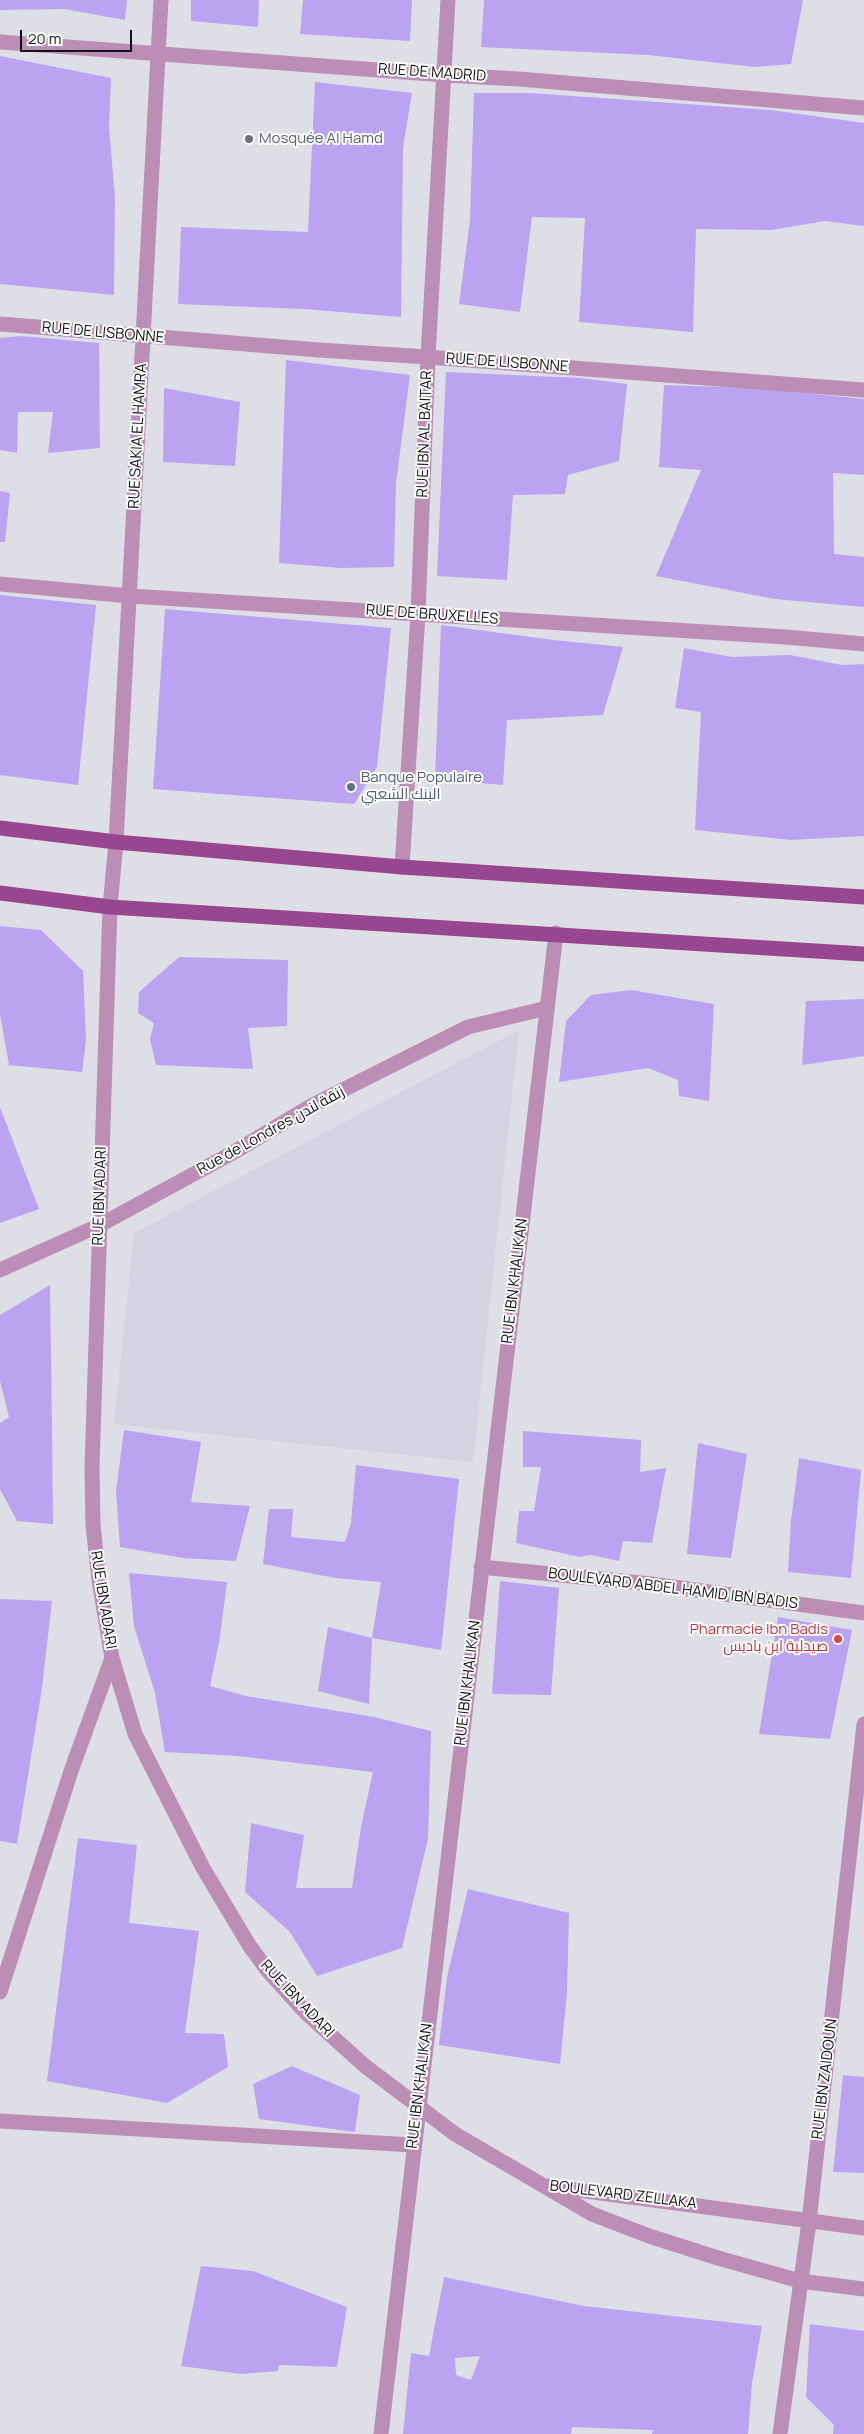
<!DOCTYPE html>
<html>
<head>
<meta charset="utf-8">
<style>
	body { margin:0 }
	#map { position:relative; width:864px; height:2434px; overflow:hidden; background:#dedee6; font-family:Manrope,sans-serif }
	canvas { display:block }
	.scale { position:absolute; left:20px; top:30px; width:112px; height:22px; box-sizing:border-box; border:2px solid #121315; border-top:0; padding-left:6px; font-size:15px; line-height:18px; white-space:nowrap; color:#121315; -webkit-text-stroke:4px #fff; paint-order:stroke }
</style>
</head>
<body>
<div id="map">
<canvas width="864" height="2434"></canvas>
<div class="scale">20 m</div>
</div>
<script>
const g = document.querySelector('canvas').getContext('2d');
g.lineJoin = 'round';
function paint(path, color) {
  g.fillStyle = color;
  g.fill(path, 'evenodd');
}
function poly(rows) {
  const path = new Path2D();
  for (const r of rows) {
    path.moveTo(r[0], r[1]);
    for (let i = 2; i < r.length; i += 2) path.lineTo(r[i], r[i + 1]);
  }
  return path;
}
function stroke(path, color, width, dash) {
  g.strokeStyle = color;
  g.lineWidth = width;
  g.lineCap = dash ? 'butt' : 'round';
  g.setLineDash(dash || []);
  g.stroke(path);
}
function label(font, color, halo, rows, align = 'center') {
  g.font = font + ' Manrope,Cairo,sans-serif';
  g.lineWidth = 4;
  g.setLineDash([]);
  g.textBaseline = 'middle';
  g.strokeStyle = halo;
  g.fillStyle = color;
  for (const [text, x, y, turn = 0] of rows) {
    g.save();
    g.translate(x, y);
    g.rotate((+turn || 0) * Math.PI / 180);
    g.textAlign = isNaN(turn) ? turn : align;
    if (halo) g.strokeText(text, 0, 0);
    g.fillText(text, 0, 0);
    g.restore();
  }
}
const built = poly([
	[519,1030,473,1462,114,1424,134,1233]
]);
const building = poly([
	[0,0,127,0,125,20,64,9,0,10],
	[191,0,259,0,258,27,191,21],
	[303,0,412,0,410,41,300,34],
	[484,0,803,0,791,64,755,67,648,55,481,47],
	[0,56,111,78,109,127,115,198,114,295,0,284],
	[315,82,412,93,403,148,401,317,304,309,178,304,181,227,308,232],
	[474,93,530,93,771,110,864,123,864,226,825,221,771,230,696,229,693,332,579,322,585,218,532,217,520,312,459,304,470,220],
	[21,336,99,343,100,448,48,453,53,412,18,412,17,453,0,450,0,338],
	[286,360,410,375,396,483,394,567,340,568,279,563],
	[446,372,581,378,627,384,619,461,568,475,565,494,513,495,507,580,437,576],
	[664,385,754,388,864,399,864,475,833,473,834,554,864,557,864,607,775,599,656,576,701,470,659,467],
	[164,388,240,402,235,466,163,462],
	[0,491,10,493,5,542,0,542],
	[0,595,96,605,78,785,0,775],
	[165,609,391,628,377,767,354,804,153,789],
	[441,625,553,640,623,647,603,715,507,720,503,785,435,779],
	[684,648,732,657,790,655,842,665,864,664,864,836,791,840,695,830,701,712,675,708],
	[0,926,41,930,83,971,86,1040,82,1072,9,1065,0,1014],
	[179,957,288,960,287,1026,248,1028,253,1069,156,1065,150,1039,154,1023,138,1013,139,992],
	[631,990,714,1004,709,1101,679,1096,678,1080,648,1068,559,1082,566,1021,591,995],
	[864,999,864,1056,802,1065,806,1001],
	[0,1107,39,1209,0,1223],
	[50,1285,52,1427,53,1524,17,1521,0,1489,0,1423,9,1417,0,1381,0,1315],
	[124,1430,201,1442,191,1502,250,1506,236,1561,183,1558,120,1547,116,1491],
	[523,1431,641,1440,640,1472,666,1468,652,1543,623,1541,619,1561,591,1555,580,1557,516,1543,519,1511,534,1511,541,1467,523,1467],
	[698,1443,747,1454,731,1558,687,1554],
	[799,1458,861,1470,851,1578,788,1572,791,1521],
	[356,1465,459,1479,441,1650,372,1638,381,1582,335,1578,263,1564,269,1509,293,1509,291,1537,345,1542,351,1523],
	[129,1573,227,1582,220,1637,210,1686,246,1696,374,1717,431,1731,428,1839,402,1948,317,1976,290,1932,245,1892,251,1823,304,1835,296,1888,352,1888,361,1827,373,1772,238,1756,165,1752,155,1693,134,1626],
	[500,1581,559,1588,551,1695,492,1694],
	[0,1599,52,1601,42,1688,17,1844,0,1841],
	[778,1617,852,1630,830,1739,759,1734],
	[328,1627,372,1638,369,1704,318,1691],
	[78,1838,137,1845,129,1923,199,1931,185,2033,224,2034,228,2067,167,2103,47,2081],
	[468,1889,569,1913,567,1992,560,2064,439,2045,447,1977],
	[292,2066,360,2095,355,2132,259,2119,253,2084],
	[843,2075,864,2077,864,2173,833,2172],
	[201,2266,253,2271,347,2307,337,2367,279,2365,278,2371,241,2374,181,2366],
	[444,2277,584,2306,762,2326,752,2383,748,2434,652,2434,653,2430,572,2427,571,2434,403,2434,411,2353,429,2356],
	[480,2356,471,2380,456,2375,455,2358],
	[810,2324,864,2331,864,2434,833,2434,834,2425,806,2397]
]);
const minor = poly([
	[161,0,116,842,110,907,92,1467,93,1525,99,1580,112,1658,135,1734,203,1868,249,1945,268,1971,306,2013,365,2066,455,2134,592,2214,649,2236,718,2258,800,2281,864,2289],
	[0,42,445,75,519,79,864,108],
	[0,324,319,350,428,357,864,390],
	[0,584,130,596,786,637,864,644],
	[402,867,418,614,428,357,448,0],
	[0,1270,100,1225,236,1151,311,1106,468,1027,547,1008],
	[481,1567,651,1584,864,1613],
	[0,1992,71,1771,112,1658],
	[0,2121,413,2145],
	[548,2186,864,2228],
	[381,2434,556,933],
	[780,2434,809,2222,864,1724]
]);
const major = poly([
	[0,828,116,842,402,867,864,897],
	[0,893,110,907,864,954]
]);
const markers = [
	[249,139,5,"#6b7280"],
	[351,787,5,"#5c6f8a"],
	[838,1639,5,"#e0444e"]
];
const streetNames = [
	["RUE DE MADRID",432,73,4],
	["RUE DE LISBONNE",103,333,5],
	["RUE DE LISBONNE",507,363,4],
	["RUE IBN AL BAITAR",425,434,-88],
	["RUE SAKIA EL HAMRA",138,436,-87],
	["RUE DE BRUXELLES",432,615,4],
	["Rue de Londres زنقة لندن",271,1131,-29],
	["RUE IBN ADARI",100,1196,-88],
	["RUE IBN KHALIKAN",515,1281,-83],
	["BOULEVARD ABDEL HAMID IBN BADIS",673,1589,7],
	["RUE IBN ADARI",103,1600,81],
	["RUE IBN KHALIKAN",468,1683,-83],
	["RUE IBN ADARI",297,1999,47],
	["RUE IBN ZAIDOUN",825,2079,-83],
	["RUE IBN KHALIKAN",420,2086,-83],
	["BOULEVARD ZELLAKA",623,2195,7]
];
const worshipNames = [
	["Mosquée Al Hamd",259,139]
];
const serviceNames = [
	["Banque Populaire",361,778],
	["البنك الشعبي",361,795]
];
const healthNames = [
	["Pharmacie Ibn Badis",828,1630],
	["صيدلية ابن باديس",828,1647]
];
paint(built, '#d3d3e2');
paint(building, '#bba3f1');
stroke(minor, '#bc8eb6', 15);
stroke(major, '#994691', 15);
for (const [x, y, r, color] of markers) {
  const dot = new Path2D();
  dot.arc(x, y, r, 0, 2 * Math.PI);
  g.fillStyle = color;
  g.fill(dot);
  stroke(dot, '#fff', 2);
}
label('15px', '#121315', '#fff', streetNames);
label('15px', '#5b616d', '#fff', worshipNames, 'left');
label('15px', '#4e5e75', '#fff', serviceNames, 'left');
label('15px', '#be3a42', '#fff', healthNames, 'right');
</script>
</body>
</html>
